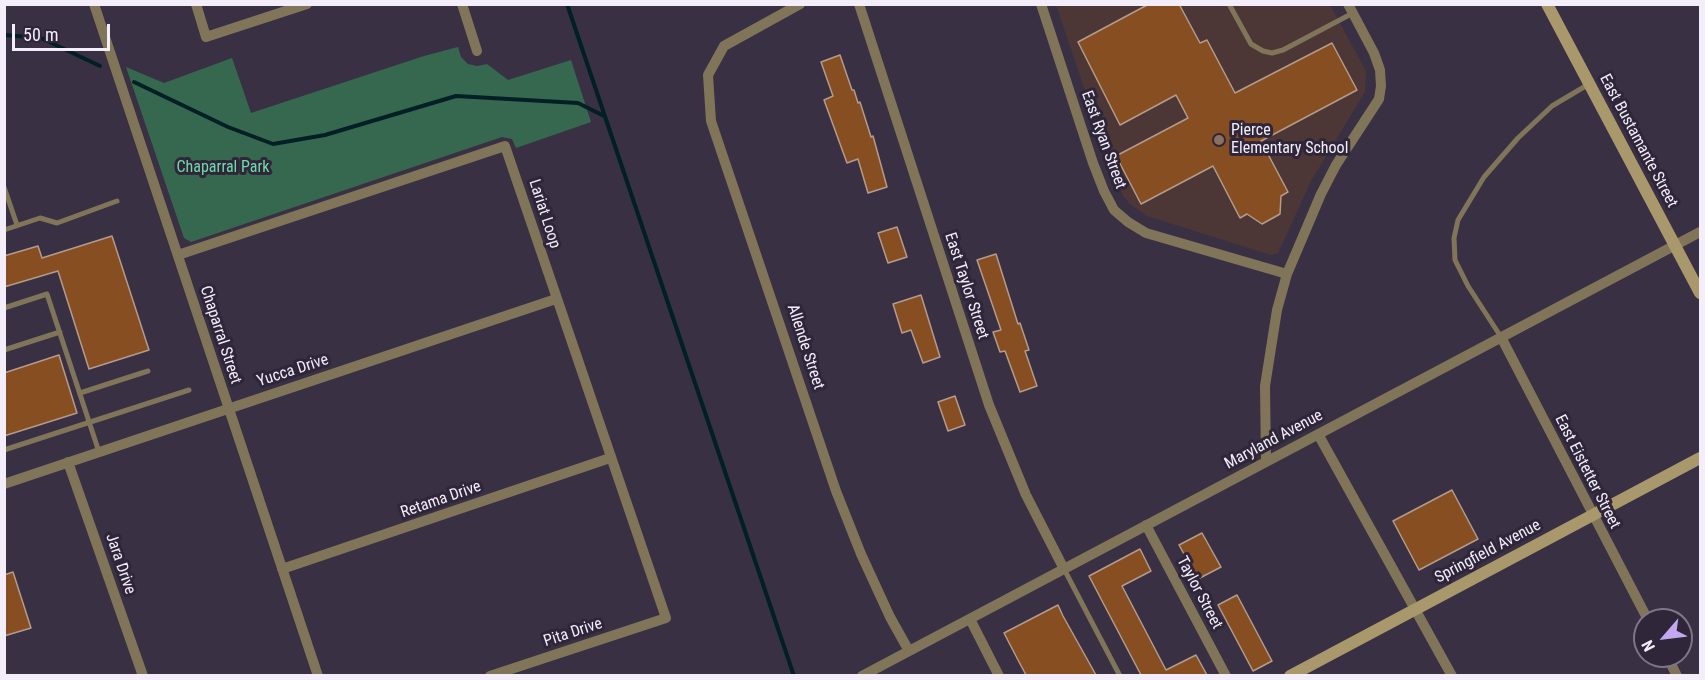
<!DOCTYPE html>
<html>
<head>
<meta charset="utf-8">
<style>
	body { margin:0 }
	#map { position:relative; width:1705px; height:680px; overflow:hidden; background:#3a3044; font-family:"Roboto Condensed",sans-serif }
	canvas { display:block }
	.frame { position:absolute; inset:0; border:6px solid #f4eefb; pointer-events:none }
	.north { position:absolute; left:1633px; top:608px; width:60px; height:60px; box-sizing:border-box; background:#2f263a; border:2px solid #7e7687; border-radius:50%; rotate:242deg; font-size:16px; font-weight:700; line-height:24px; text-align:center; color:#f4eefb }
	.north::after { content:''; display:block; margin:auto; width:21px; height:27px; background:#c4a7f1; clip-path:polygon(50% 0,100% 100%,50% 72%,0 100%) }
	.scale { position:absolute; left:12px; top:24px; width:98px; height:27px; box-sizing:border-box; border:3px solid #f4eefb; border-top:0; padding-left:8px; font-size:18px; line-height:21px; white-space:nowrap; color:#f4eefb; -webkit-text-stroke:4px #2f263a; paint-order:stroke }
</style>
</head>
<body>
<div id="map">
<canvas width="1705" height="680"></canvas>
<div class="frame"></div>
<div class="north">N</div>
<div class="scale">50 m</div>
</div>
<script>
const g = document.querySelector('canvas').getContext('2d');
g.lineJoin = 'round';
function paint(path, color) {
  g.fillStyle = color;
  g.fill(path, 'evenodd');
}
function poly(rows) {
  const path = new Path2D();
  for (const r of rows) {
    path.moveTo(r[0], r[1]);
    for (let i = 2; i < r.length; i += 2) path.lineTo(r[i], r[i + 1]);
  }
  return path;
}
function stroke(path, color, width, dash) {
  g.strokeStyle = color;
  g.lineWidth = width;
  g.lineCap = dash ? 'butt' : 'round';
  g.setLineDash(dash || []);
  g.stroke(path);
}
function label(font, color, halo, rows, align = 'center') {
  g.font = font + ' "Roboto Condensed",sans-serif';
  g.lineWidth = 6;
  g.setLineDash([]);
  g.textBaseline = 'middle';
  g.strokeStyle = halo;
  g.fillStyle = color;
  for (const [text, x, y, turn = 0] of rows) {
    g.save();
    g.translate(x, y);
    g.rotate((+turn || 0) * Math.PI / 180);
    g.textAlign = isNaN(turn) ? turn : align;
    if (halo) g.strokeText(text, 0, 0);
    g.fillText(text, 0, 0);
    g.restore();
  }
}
const education = poly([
	[1056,5,1330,5,1366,71,1365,92,1311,181,1278,253,1271,255,1147,216,1130,204,1123,196,1114,176]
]);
const green = poly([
	[458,47,461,57,468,64,477,66,487,64,508,80,571,60,591,122,516,148,512,139,502,137,191,242,184,238,126,67,164,83,232,58,251,113,424,56]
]);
const stream = poly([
	[567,4,794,676],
	[4,35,41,38,100,66],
	[134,82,228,127,273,144,325,135,456,96,578,103,604,116]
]);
const building = poly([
	[1149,4,1179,4,1200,43,1207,40,1235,93,1332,43,1357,90,1261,141,1288,192,1281,196,1280,214,1262,224,1247,214,1240,218,1213,166,1141,204,1116,156,1188,118,1176,95,1120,125,1078,42,1149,4],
	[840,55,852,90,854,90,858,103,860,102,871,137,873,136,887,187,868,193,858,159,847,163,824,100,833,96,821,62,840,55],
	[897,227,907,257,888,263,878,233,897,227],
	[112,236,149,350,89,369,58,271,4,287,4,256,38,246,42,258,112,236],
	[996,254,1018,324,1020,323,1029,350,1025,351,1037,386,1020,392,1005,351,1000,352,993,332,1001,330,977,260,996,254],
	[921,295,940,357,923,363,911,330,902,333,893,304,921,295],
	[59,355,77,413,4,436,4,373,59,355],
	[955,396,965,425,948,431,938,402,955,396],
	[1452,490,1478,539,1419,570,1393,521,1452,490],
	[1202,533,1221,567,1198,579,1179,545,1202,533],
	[1140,549,1151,571,1122,586,1166,670,1196,655,1207,675,1141,675,1089,576,1140,549],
	[13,572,31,628,4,636,4,575,13,572],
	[1237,595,1272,661,1253,671,1218,605,1237,595],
	[1058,605,1063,616,1096,675,1026,675,1018,660,1004,633,1058,605]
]);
const lane = poly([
	[1229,4,1251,44,1263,51,1272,53,1283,50,1353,13],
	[4,187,17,225],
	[4,230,40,218,57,223,117,201],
	[4,308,47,294,99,452],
	[1501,337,1468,286,1455,260,1454,238,1458,220,1484,177,1518,138,1552,106,1589,84],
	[4,350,60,332],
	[80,393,148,371],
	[4,450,189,390],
	[1064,569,1120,676]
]);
const street = poly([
	[94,4,318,676],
	[196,4,206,37,307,4],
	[462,4,477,51],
	[800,4,724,46,708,75,711,121,836,491,861,554,890,617,909,651],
	[859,4,989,405,1026,495,1064,569],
	[1041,4,1093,163,1104,191,1114,210,1128,222,1146,233,1287,274],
	[178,255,505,146,666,618,490,676],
	[1501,337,1648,620],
	[1318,434,1452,676],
	[1266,461,1265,386,1277,310,1287,274,1321,194,1336,165,1379,99,1381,86,1380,70,1374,53,1348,4],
	[68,462,143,676],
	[4,484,556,299],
	[1146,525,1226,676],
	[282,569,610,458],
	[970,619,999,676],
	[1667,656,1677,676],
	[862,676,1700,232]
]);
const secondary = poly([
	[1547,4,1700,293],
	[1290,676,1700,458]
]);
const markers = [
	[1219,140,6,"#8d6e63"]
];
const poiNames = [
	["Pierce",1231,131],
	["Elementary School",1231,149]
];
const streetNames = [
	["East Ryan Street",1103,140,70],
	["East Bustamante Street",1638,141,62],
	["Lariat Loop",544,214,72],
	["East Taylor Street",966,286,72],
	["Chaparral Street",220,335,72],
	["Allende Street",805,347,72],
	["Yucca Drive",293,371,-18],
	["Maryland Avenue",1274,440,-28],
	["East Eistetter Street",1587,472,63],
	["Retama Drive",441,500,-19],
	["Springfield Avenue",1488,552,-28],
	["Jara Drive",120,564,71],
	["Taylor Street",1199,593,62],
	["Pita Drive",573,633,-18]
];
const parkNames = [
	["Chaparral Park",223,168]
];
paint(education, '#4c3736');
paint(green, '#366850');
stroke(stream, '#002025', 4);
paint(building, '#864e21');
stroke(building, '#b39c8c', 1.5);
stroke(lane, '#807559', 5);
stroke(street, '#807559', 10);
stroke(secondary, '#a9986b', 12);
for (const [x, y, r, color] of markers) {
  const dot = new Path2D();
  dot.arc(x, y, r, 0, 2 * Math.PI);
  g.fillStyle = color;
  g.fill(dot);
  stroke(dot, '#2f263a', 2);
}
label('16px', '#f4eefb', '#2f263a', poiNames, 'left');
label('16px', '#f4eefb', '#2f263a', streetNames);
label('16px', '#6fdca9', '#2f263a', parkNames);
</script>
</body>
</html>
